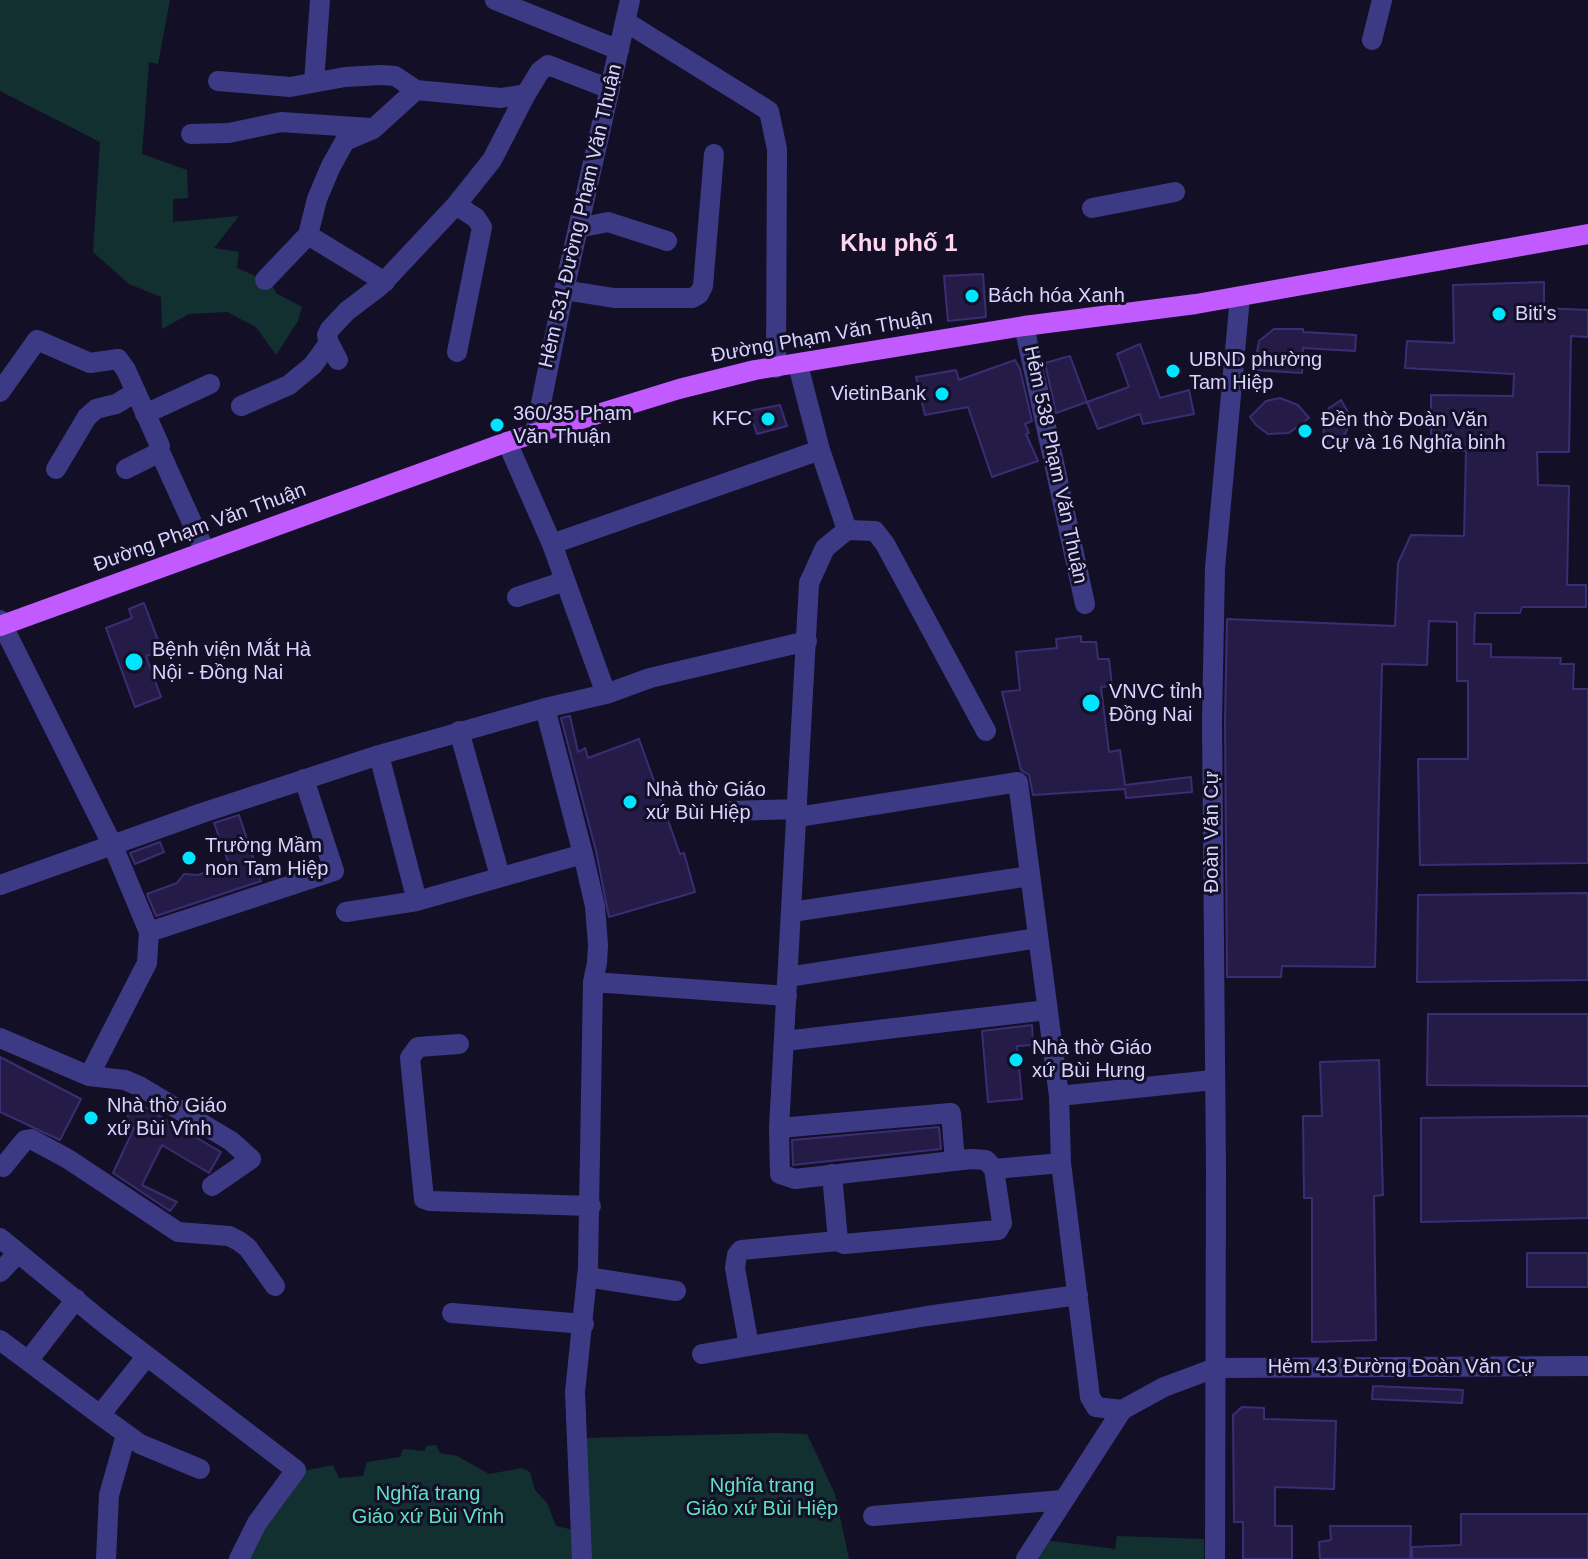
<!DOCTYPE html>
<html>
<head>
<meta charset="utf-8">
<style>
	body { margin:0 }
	canvas { display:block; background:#130f26 }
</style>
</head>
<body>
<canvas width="1588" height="1559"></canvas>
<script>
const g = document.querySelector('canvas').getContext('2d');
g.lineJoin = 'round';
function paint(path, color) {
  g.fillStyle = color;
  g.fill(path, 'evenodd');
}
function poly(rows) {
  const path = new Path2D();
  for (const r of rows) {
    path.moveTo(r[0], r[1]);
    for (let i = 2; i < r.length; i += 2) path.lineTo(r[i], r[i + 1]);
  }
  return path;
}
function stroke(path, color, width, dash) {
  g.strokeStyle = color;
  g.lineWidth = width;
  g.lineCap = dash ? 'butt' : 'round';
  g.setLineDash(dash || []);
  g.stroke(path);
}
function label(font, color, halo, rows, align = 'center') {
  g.font = font + ' Helvetica,sans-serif';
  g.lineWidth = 6;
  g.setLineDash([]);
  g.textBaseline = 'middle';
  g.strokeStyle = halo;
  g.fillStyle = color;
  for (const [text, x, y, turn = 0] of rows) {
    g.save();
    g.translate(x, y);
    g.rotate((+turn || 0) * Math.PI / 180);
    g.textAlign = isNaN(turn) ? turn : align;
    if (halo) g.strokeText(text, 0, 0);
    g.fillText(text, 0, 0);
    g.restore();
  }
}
const green = poly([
	[0,0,170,0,158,64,149,62,142,154,187,170,188,198,173,199,173,222,239,216,214,248,239,252,237,268,271,283,276,293,302,307,298,321,276,355,256,327,227,312,189,314,162,329,161,297,129,284,93,252,100,142,0,91],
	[777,1433,807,1434,835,1494,849,1559,588,1559,582,1438],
	[436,1445,440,1453,457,1456,489,1474,522,1468,530,1472,535,1490,547,1503,556,1526,574,1530,575,1559,247,1559,262,1528,303,1471,333,1465,339,1478,363,1476,367,1462,400,1457,403,1449,425,1451,426,1446],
	[1117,1536,1204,1539,1204,1559,1033,1559,1044,1540,1115,1549]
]);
const building = poly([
	[983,274,986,317,948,321,944,276,983,274],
	[1544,282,1544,308,1588,310,1588,337,1571,336,1569,452,1537,452,1538,485,1569,486,1567,585,1586,585,1586,607,1522,607,1520,613,1475,613,1474,644,1491,644,1491,657,1561,658,1560,664,1574,664,1573,689,1588,689,1588,863,1420,865,1418,759,1468,759,1468,681,1457,681,1457,622,1429,621,1427,665,1382,664,1375,967,1282,966,1281,977,1227,977,1225,720,1227,619,1395,626,1398,563,1411,535,1464,536,1466,451,1431,451,1431,395,1513,396,1514,374,1405,368,1407,341,1454,343,1453,285,1544,282],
	[1274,329,1303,329,1303,332,1356,335,1355,351,1303,348,1302,373,1254,370,1259,341,1274,329],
	[1140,344,1160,398,1189,390,1194,414,1143,424,1140,414,1098,429,1087,402,1129,387,1117,354,1140,344],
	[1070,356,1087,402,1056,413,1045,363,1070,356],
	[1015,360,1020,369,1032,421,1025,424,1029,433,1026,434,1038,461,992,477,968,407,925,415,916,377,956,370,959,380,1015,360],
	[1280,398,1298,405,1309,418,1289,433,1268,434,1256,425,1250,417,1266,401,1280,398],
	[1341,400,1348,412,1347,430,1341,441,1330,448,1324,436,1323,421,1329,408,1341,400],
	[780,405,787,426,757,434,749,411,780,405],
	[144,603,162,651,146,656,161,697,135,707,106,628,132,618,129,609,144,603],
	[1081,636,1081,642,1096,642,1098,659,1109,659,1112,686,1101,687,1109,752,1120,750,1125,785,1191,777,1192,792,1126,798,1125,789,1033,795,1029,775,1021,770,1002,692,1020,690,1016,652,1057,648,1056,639,1081,636],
	[570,716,578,752,585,748,588,758,639,739,680,854,684,853,695,892,609,917,596,851,561,718,570,716],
	[239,815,261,881,156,916,147,894,177,883,184,874,198,875,229,864,214,823,239,815],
	[160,842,164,852,135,864,130,853,160,842],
	[1588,893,1588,980,1417,982,1418,895,1588,893],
	[1428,1014,1588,1014,1588,1086,1427,1085,1428,1014],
	[1032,1025,1033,1045,1017,1046,1022,1099,988,1102,982,1031,1032,1025],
	[0,1057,81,1099,60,1140,0,1112,0,1057],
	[1379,1060,1383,1195,1374,1196,1376,1340,1312,1342,1312,1198,1304,1198,1303,1116,1322,1116,1320,1062,1379,1060],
	[136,1102,221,1152,209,1173,162,1145,142,1185,177,1202,170,1211,113,1173,134,1128,124,1123,136,1102],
	[1588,1116,1588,1218,1421,1222,1421,1118,1588,1116],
	[939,1127,941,1149,793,1165,792,1140,939,1127],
	[1527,1253,1588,1253,1588,1287,1527,1287,1527,1253],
	[1373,1386,1463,1390,1462,1403,1372,1399,1373,1386],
	[1242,1407,1264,1408,1264,1419,1336,1421,1334,1489,1275,1487,1275,1526,1292,1526,1292,1559,1243,1559,1243,1522,1234,1522,1233,1415,1242,1407],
	[1461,1514,1588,1514,1588,1559,1412,1559,1412,1547,1461,1545,1461,1514],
	[1330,1526,1411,1526,1410,1559,1320,1559,1319,1542,1331,1540,1330,1526]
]);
const minor = poly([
	[495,0,619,50],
	[626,22,769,111,777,149,776,368],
	[1372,40,1382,0],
	[218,81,290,87,345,77,381,75,395,76,416,90,501,98,526,94,540,71,548,65,610,89],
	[314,82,320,0],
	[191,134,229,133,281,122,370,128],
	[456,205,476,218,482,227,457,352],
	[1092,208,1175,192],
	[578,228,608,222,667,241],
	[308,235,385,282],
	[265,280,308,235,317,199,331,166,345,141,373,129,416,90],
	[564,290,614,298,692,298,699,294,703,286,714,154],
	[1024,326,1085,604],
	[338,360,329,343,327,335,330,329,347,311,380,286,456,205,492,160,526,94],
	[798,365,820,450,847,530,875,531,885,544,986,731],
	[0,392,37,340,90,363,118,359,126,370,160,446,156,454,126,469],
	[241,406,289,385,313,365,329,343],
	[145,414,210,384],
	[535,433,564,290,630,0],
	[507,442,552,544,606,694],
	[159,450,205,551],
	[56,469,87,417,96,409,116,404,136,392],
	[847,530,825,548,809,583,779,1128,780,1174,795,1179,971,1159,986,1160,994,1169,1061,1163],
	[552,544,820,450],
	[517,597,565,581],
	[0,620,113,846,149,932,147,963,89,1076],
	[545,708,583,854,595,906,598,945,597,963,593,982,588,1267,575,1392,582,1559],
	[459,731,500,876],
	[379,755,417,901],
	[730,811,798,809],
	[798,817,1018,782,1059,1096,1061,1163,1090,1397,1096,1407,1122,1410],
	[0,885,202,813,379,755,545,708,606,694,650,678,807,641],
	[346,912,417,901,583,854],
	[792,912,1030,876],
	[149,932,334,871,304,779],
	[788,977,1038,938],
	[593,982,787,996],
	[0,1038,89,1076,125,1080,141,1087,231,1141,251,1159,212,1186],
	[785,1041,1047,1010],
	[459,1044,418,1047,410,1058,424,1199,430,1201,591,1206],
	[1059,1096,1213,1080],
	[779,1128,951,1113,955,1161],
	[0,1165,3,1167,25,1140,31,1139,68,1159,178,1232,229,1236,239,1241,248,1248,275,1286],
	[832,1174,838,1241,844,1244,998,1230,1002,1223,994,1169],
	[0,1238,105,1324,296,1470,257,1523,239,1559],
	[838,1241,741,1250,737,1255,735,1268,749,1346,927,1316,1078,1295],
	[0,1272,18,1253],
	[587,1277,676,1291],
	[452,1313,584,1324],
	[0,1340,100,1415,147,1356],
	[702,1354,749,1346],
	[28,1361,76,1299],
	[100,1415,140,1444,200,1469],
	[873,1516,1063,1500],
	[106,1559,109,1495,126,1435],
	[1026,1559,1122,1410,1164,1387,1215,1368,1588,1366],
	[1215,1559,1216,1169,1212,720,1215,568,1240,297]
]);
const major = poly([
	[0,626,507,442,679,389,755,370,1024,326,1196,304,1588,234]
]);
const markers = [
	[972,296,8,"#00e5ff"],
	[1499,314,8,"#00e5ff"],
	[1173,371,8,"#00e5ff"],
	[942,394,8,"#00e5ff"],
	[768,419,8,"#00e5ff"],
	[497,425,8,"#00e5ff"],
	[1305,431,8,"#00e5ff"],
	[134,662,10,"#00e5ff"],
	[1091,703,10,"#00e5ff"],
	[630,802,8,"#00e5ff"],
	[189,858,8,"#00e5ff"],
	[1016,1060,8,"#00e5ff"],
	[91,1118,8,"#00e5ff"]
];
const streetNames = [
	["Hẻm 531 Đường Phạm Văn Thuận",581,216,-77],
	["Đường Phạm Văn Thuận",822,337,-10],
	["Hẻm 538 Phạm Văn Thuận",1055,465,78],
	["Đường Phạm Văn Thuận",200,528,-20],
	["Đoàn Văn Cự",1212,832,-90],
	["Hẻm 43 Đường Đoàn Văn Cự",1401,1367]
];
const poiNames = [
	["Bách hóa Xanh",988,296],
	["Biti's",1515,314],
	["UBND phường",1189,360],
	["Tam Hiệp",1189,383],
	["VietinBank",926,394,"right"],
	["360/35 Phạm",513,414],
	["Văn Thuận",513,437],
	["KFC",752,419,"right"],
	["Đền thờ Đoàn Văn",1321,420],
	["Cự và 16 Nghĩa binh",1321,443],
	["Bệnh viện Mắt Hà",152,650],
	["Nội - Đồng Nai",152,673],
	["VNVC tỉnh",1109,692],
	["Đồng Nai",1109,715],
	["Nhà thờ Giáo",646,790],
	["xứ Bùi Hiệp",646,813],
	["Trường Mầm",205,846],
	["non Tam Hiệp",205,869],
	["Nhà thờ Giáo",1032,1048],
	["xứ Bùi Hưng",1032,1071],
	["Nhà thờ Giáo",107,1106],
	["xứ Bùi Vĩnh",107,1129]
];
const parkNames = [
	["Nghĩa trang",762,1486],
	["Giáo xứ Bùi Hiệp",762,1509],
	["Nghĩa trang",428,1494],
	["Giáo xứ Bùi Vĩnh",428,1517]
];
const quarterNames = [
	["Khu phố 1",899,244]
];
paint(green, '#12302f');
paint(building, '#241b47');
stroke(building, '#3b2d73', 2);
stroke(minor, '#3d3a85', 20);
stroke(major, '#c25bff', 20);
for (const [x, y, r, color] of markers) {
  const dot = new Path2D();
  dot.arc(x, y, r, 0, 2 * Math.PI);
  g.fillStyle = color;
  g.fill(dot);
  stroke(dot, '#130f26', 3);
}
label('20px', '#d9d4ff', '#130f26', streetNames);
label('20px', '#d9d4ff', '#130f26', poiNames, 'left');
label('20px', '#5fe0c0', '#130f26', parkNames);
label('bold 24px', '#ffd6f0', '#130f26', quarterNames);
</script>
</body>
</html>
